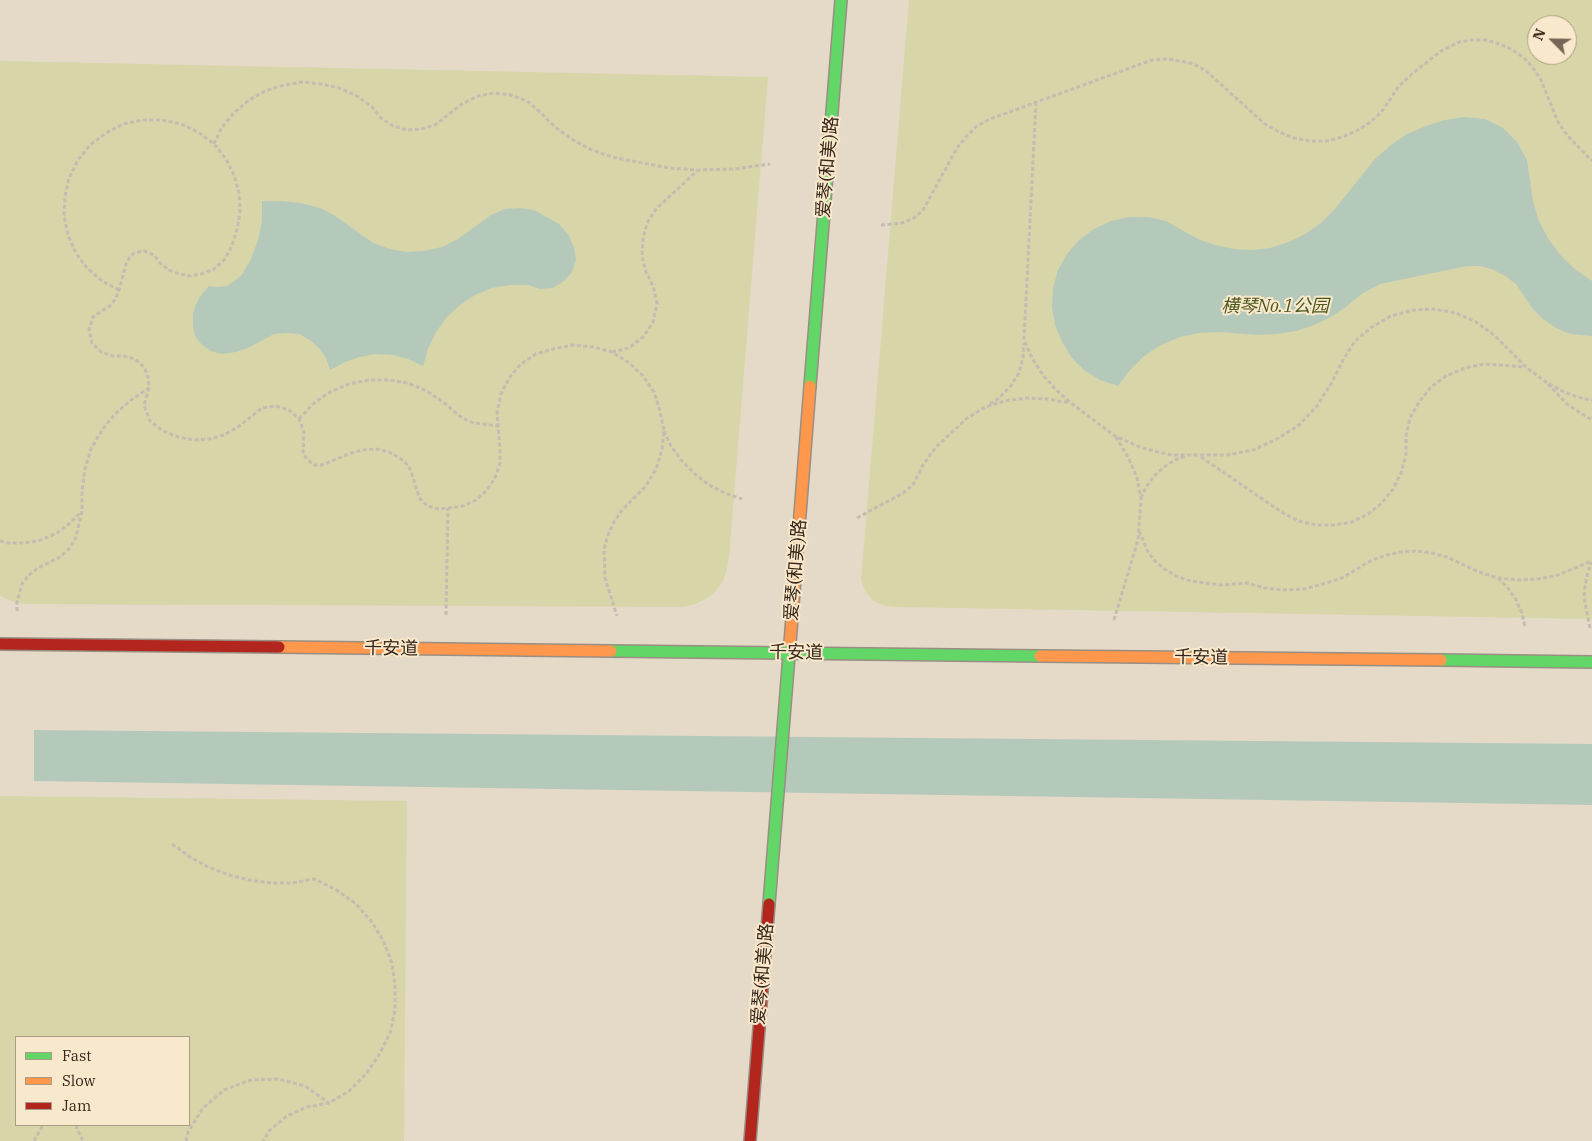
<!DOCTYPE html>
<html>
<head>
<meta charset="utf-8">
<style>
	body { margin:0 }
	#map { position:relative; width:1592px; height:1141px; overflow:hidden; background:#e5dac8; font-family:"IBM Plex Serif",serif }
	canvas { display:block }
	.legend { position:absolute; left:15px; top:1036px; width:175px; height:90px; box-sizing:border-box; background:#f9e9cc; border:1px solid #ac9b85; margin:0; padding:6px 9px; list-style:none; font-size:15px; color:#38271a }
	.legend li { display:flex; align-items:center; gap:10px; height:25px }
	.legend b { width:25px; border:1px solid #ac9b85 }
	.north { position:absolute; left:1527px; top:15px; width:50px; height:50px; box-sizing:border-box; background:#f9e9cc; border:1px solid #ac9b85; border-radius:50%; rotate:293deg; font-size:14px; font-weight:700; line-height:20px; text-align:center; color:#38271a }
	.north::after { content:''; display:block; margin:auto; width:18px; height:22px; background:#756657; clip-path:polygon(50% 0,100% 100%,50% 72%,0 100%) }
</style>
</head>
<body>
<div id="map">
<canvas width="1592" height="1141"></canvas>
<ul class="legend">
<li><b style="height:6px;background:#63d668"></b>Fast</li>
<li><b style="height:6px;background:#ff974d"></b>Slow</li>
<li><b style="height:6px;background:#b3261e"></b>Jam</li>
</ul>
<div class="north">N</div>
</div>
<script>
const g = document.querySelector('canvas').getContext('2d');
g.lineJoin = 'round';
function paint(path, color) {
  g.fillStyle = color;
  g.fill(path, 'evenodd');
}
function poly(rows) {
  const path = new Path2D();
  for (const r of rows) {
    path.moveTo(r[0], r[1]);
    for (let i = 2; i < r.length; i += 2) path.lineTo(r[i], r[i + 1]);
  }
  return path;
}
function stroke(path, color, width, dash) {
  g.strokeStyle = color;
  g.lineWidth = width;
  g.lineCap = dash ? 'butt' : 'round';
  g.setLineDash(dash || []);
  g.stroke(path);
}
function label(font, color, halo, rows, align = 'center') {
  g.font = font + ' "IBM Plex Serif","Noto Sans SC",serif';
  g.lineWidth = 4;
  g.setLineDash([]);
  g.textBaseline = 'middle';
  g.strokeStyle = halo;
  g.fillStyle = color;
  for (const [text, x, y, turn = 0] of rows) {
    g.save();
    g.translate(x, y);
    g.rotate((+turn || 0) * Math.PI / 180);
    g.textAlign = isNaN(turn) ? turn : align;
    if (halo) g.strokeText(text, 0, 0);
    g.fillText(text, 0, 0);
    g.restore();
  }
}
const green = poly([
	[909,0,1592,0,1592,619,897,607,885,606,873,601,865,591,861,580],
	[1537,25,1567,25,1567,55,1537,55],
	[0,61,768,77,729,557,727,569,723,581,716,591,706,599,695,604,683,607,26,604,14,602,0,596],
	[0,796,407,801,404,1141,0,1141],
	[16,1037,189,1037,189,1125,16,1125]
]);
const water = poly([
	[1465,117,1485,119,1503,128,1517,142,1527,160,1533,201,1539,221,1549,240,1562,257,1576,270,1592,281,1592,336,1570,334,1556,328,1543,319,1532,308,1516,284,1505,276,1494,270,1481,266,1467,266,1380,284,1363,293,1347,306,1331,317,1314,325,1296,331,1277,334,1258,335,1219,332,1199,333,1180,337,1161,345,1144,356,1130,370,1118,386,1100,380,1085,371,1072,358,1062,342,1055,325,1052,307,1053,288,1058,270,1067,254,1079,240,1094,229,1111,221,1129,217,1148,217,1166,221,1198,239,1215,245,1234,249,1252,250,1270,248,1289,242,1305,234,1321,223,1334,210,1375,159,1391,145,1407,134,1426,126,1445,120],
	[262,201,281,201,301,203,320,208,334,215,373,243,390,249,407,252,424,251,442,247,458,239,491,215,505,209,519,208,534,210,559,224,568,234,574,247,576,260,572,272,564,281,553,288,540,289,528,285,510,285,492,288,475,295,460,305,447,317,436,332,428,349,423,366,408,359,393,355,376,354,360,357,345,362,330,370,326,358,319,348,310,340,299,334,286,333,274,334,250,347,236,352,222,354,211,351,202,345,195,336,193,326,193,314,196,304,202,294,209,286,218,287,227,286,241,276,251,259,258,240,262,221],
	[34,730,1592,744,1592,805,34,781]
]);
const path = poly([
	[1036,102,1024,340,1032,358,1043,375,1056,390,1071,403,1115,436,1142,448,1171,455,1227,455,1253,450,1277,439,1299,425,1317,406,1331,384,1343,360,1355,341,1372,327,1391,316,1413,310,1434,309,1456,313,1476,322,1494,335,1527,368,1546,382,1564,392,1584,399,1592,400],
	[214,144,222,127,234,113,249,100,265,91,284,85,302,82,321,84,339,88,357,96,372,107,381,118,393,126,407,130,421,129,435,125,462,104,478,96,494,93,511,95,527,101,540,112,555,127,573,140,592,150,612,157,669,168,698,170,734,169,770,164],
	[881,225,902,223,914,218,923,210,957,148,966,137,977,126,990,119,1152,60,1166,59,1180,61,1194,64,1206,71,1265,124,1279,132,1294,138,1310,141,1327,141,1343,137,1358,130,1372,121,1383,110,1399,86,1412,74,1441,51,1459,42,1472,40,1486,40,1500,44,1513,50,1524,58,1533,68,1541,80,1558,122,1567,135,1592,161],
	[119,290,102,281,87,268,76,253,68,235,64,216,65,196,69,178,78,160,90,145,106,133,123,124,142,120,162,120,181,124,198,132,214,144,226,159,234,175,239,193,240,212,237,230,231,248,224,260,214,269,201,274,190,276,179,274,169,270,160,263,154,255,144,251,134,253,127,261,119,290,116,298,111,305,93,317,89,330,92,343,101,352,113,356,124,356,135,359,144,367,148,377,149,388,144,405,150,421,163,431,178,437,193,440,209,439,224,435,238,427,262,408,276,406,289,410,299,419,304,432,303,454,308,460,314,465,322,465,351,453,363,450,376,449,389,452,400,458,409,466,420,499,428,506,438,509,448,508,463,506,476,500,487,490,495,478,500,463,500,449,497,413,501,394,509,378,521,364,536,354,553,349,573,345,593,347,612,352,628,362,643,376,654,392,660,411,664,430,662,450,656,469,646,486,622,510,614,522,608,535,604,549,605,578,617,616],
	[612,352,629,348,643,337,653,322,657,304,653,286,646,272,642,256,643,239,647,223,656,209,697,171],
	[1548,384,1568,405,1592,420],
	[990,404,999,398,1010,387,1019,373,1023,357,1024,343],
	[299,419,313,404,330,392,349,384,369,380,389,380,408,383,427,391,443,402,462,418,474,423,498,426],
	[664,431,671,446,682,461,695,474,709,485,725,493,742,499],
	[1201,457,1283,513,1299,521,1316,525,1334,525,1352,522,1368,514,1382,503,1393,489,1401,473,1406,455,1406,436,1410,418,1419,402,1431,387,1446,376,1465,368,1484,364,1525,367],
	[1141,498,1146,487,1154,476,1164,467,1175,460,1186,456],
	[857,518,903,493,913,485,923,465,936,447,966,419,985,407,1005,401,1026,398,1048,399,1070,403],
	[1139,531,1148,552,1155,561,1166,570,1178,577,1191,581,1205,583,1222,585,1247,583,1265,588,1284,590,1304,589,1323,584,1342,578,1372,560,1387,555,1401,552,1417,551,1432,553,1447,557,1479,572,1498,578,1518,580,1538,579,1558,575,1592,561],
	[0,541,8,543,25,543,41,540,57,533,70,523,81,512],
	[1498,578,1508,588,1516,600,1522,613,1525,627],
	[17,611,17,602,22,584,29,575,38,568,60,557,70,548,76,537,82,511,82,490,85,469,91,449,102,430,115,414,131,400,149,388],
	[446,615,448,508],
	[1114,620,1138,540,1141,499,1137,478,1129,459,1116,437],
	[1590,628,1585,603,1584,592,1588,571,1592,562],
	[172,844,190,857,208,867,229,875,249,880,271,883,292,883,314,879,335,889,355,903,371,921,383,940,392,963,395,986,395,1010,390,1033,379,1055,366,1074,349,1091,329,1103,307,1107,287,1116,270,1130,263,1141],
	[76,1125,77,1129,83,1141],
	[34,1141,43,1125],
	[186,1141,188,1132,203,1108,224,1090,251,1080,278,1079,305,1086,329,1103]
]);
const fast = poly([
	[810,386,841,0],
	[611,651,1040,656],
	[1441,660,1592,662],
	[769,904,790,643]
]);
const slow = poly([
	[790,643,810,386],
	[279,647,611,651],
	[1040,656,1441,660]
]);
const jam = poly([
	[0,644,279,647],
	[750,1141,769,904]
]);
const streetNames = [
	["爱琴(和美)路",828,167,-85],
	["爱琴(和美)路",796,570,-85],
	["千安道",391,649,1],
	["千安道",796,653,1],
	["千安道",1201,658,1],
	["爱琴(和美)路",763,974,-85]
];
const parkNames = [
	["横琴No.1公园",1275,307]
];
paint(green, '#d8d5a9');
paint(water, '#b5c9bb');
stroke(fast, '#998e82', 14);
stroke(slow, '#998e82', 14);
stroke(jam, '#998e82', 14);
stroke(path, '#c5bcb1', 3, [4, 2.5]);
stroke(fast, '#63d668', 11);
stroke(slow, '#ff974d', 11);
stroke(jam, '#b3261e', 11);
label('18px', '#38271a', '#f9e9cc', streetNames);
label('italic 18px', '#4d571e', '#f9e9cc', parkNames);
</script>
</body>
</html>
